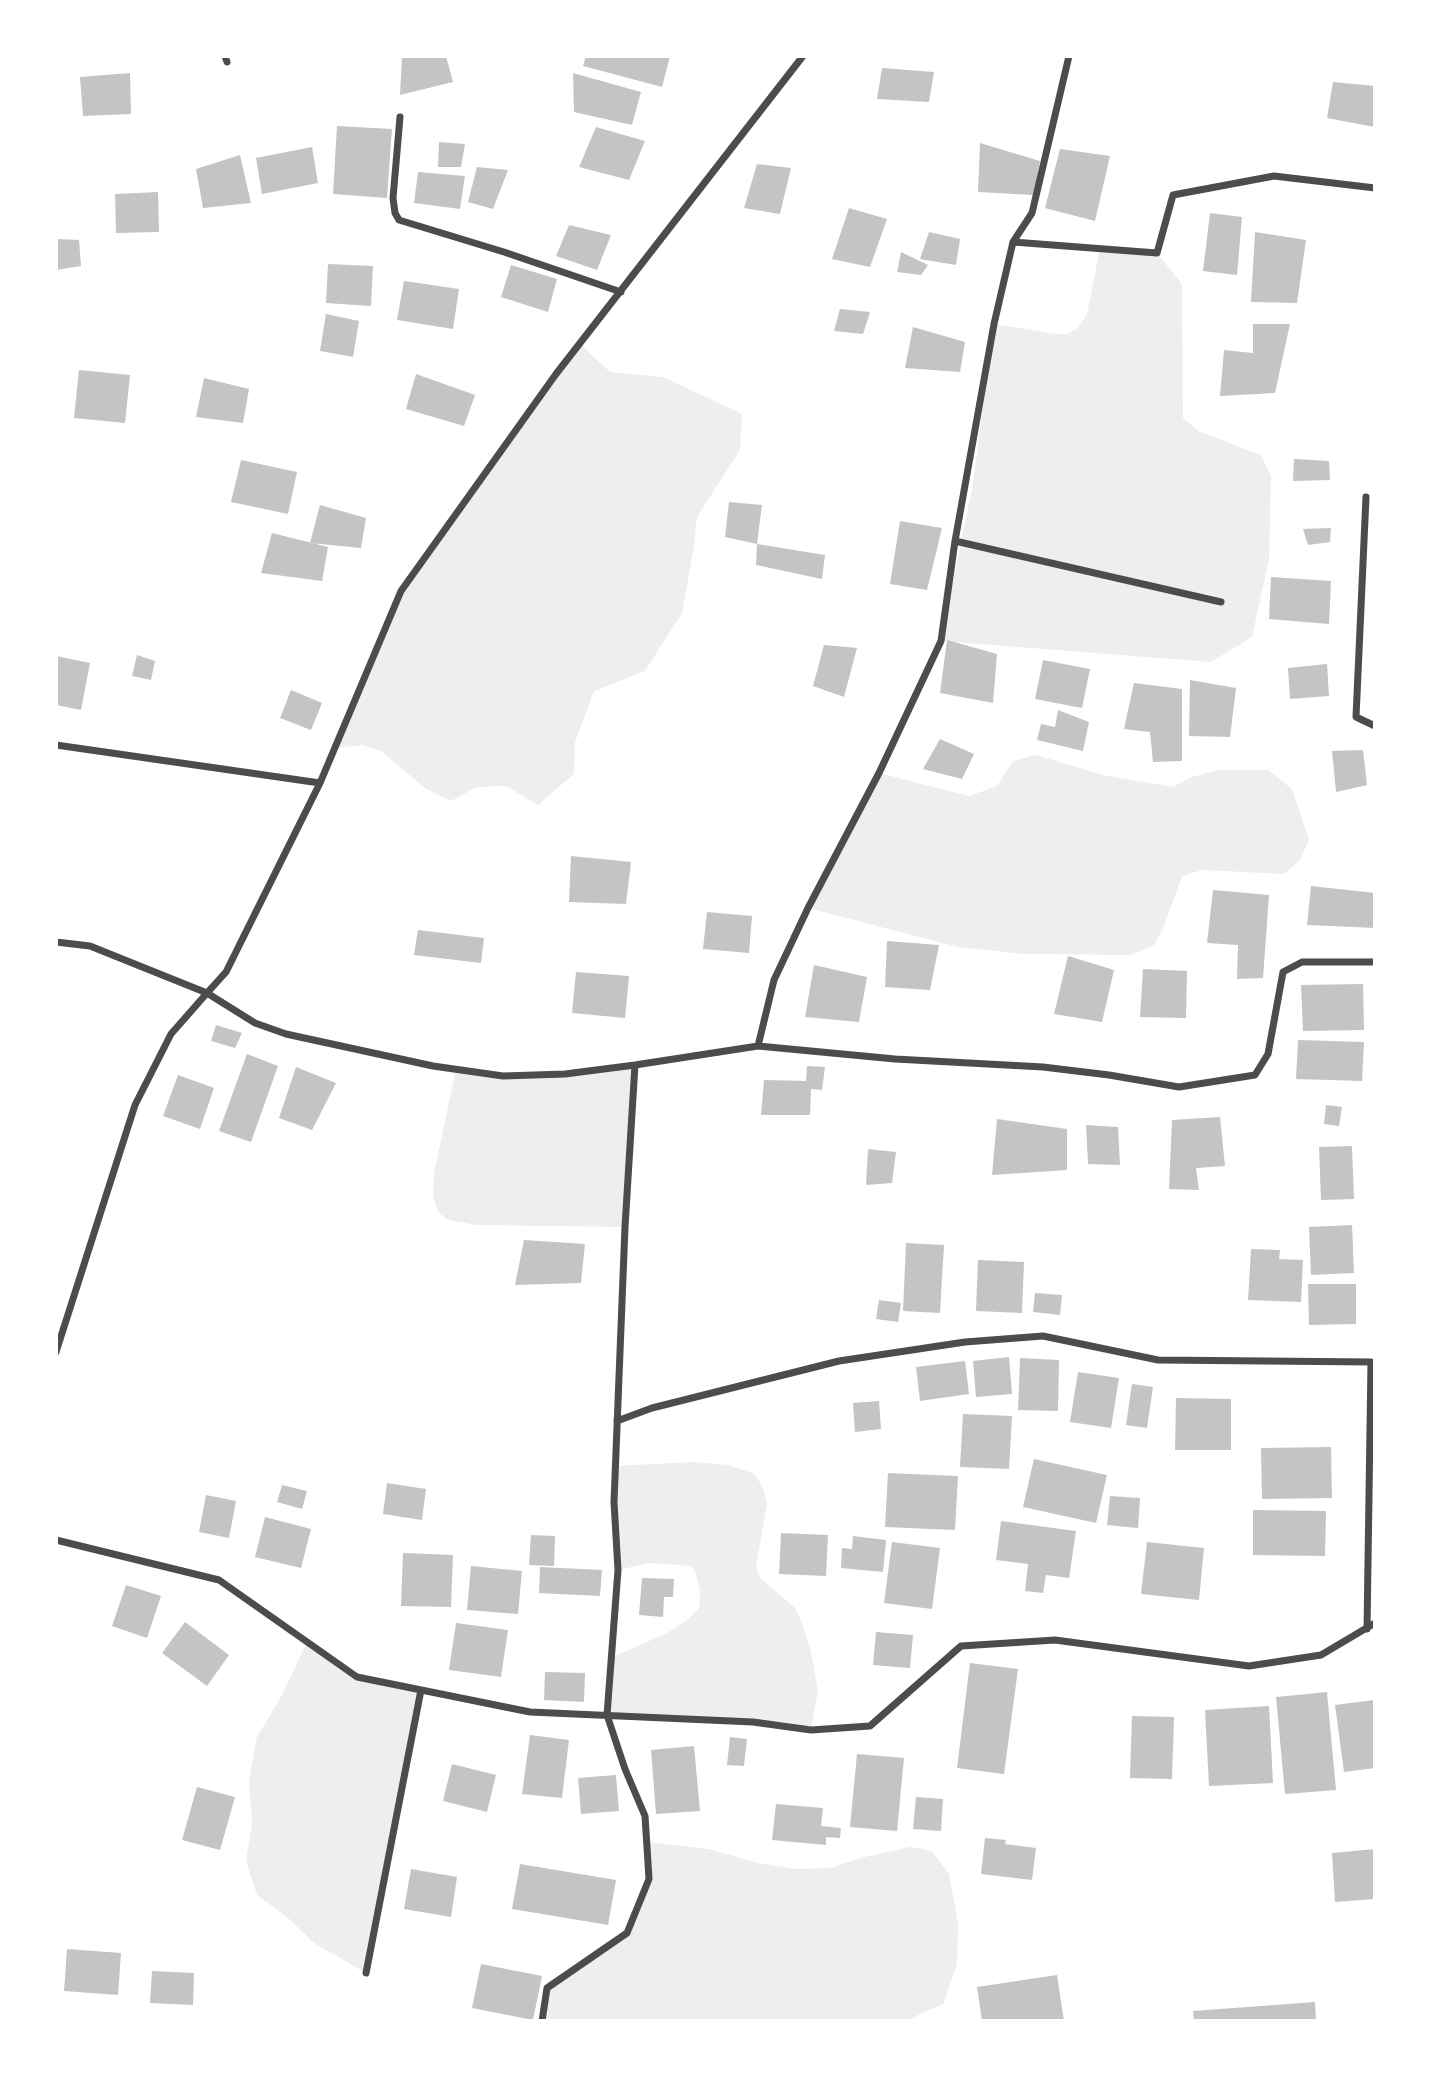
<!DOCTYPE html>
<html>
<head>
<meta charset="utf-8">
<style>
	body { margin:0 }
	#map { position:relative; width:1431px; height:2077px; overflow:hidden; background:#fff; font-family:"Golos Text",sans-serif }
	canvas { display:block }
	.frame { position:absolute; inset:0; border:58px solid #fff; pointer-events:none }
</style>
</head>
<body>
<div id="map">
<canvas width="1431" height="2077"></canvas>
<div class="frame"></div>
</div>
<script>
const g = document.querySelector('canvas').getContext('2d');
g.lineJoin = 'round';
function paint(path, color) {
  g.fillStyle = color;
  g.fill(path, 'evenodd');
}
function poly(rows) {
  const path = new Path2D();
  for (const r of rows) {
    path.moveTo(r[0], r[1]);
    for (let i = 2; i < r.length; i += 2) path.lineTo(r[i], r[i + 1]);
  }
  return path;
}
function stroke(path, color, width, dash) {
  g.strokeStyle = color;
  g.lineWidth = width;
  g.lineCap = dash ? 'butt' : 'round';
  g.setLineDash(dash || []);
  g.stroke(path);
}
const green = poly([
	[1100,248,1157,253,1182,284,1183,418,1198,431,1261,455,1271,476,1269,559,1252,637,1211,662,941,641,972,489,994,324,1056,334,1068,334,1078,328,1087,314],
	[580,344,610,372,663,377,742,414,740,450,697,517,694,546,682,613,645,671,594,691,575,742,574,774,538,805,506,786,477,787,451,801,426,789,381,751,362,745,335,748,401,591],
	[1036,755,1107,776,1173,787,1192,777,1218,770,1268,770,1292,789,1309,840,1300,860,1284,874,1202,870,1182,876,1163,929,1154,945,1132,955,1024,954,958,947,808,908,879,773,969,796,997,786,1013,761],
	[635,1065,625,1227,476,1225,448,1220,438,1212,433,1196,434,1173,456,1069,503,1076],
	[694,1462,729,1465,755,1474,763,1488,767,1504,756,1566,759,1577,795,1608,802,1623,811,1652,818,1690,811,1730,753,1722,607,1715,613,1657,667,1633,686,1621,699,1608,700,1592,696,1573,691,1566,650,1563,618,1570,615,1466],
	[307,1642,357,1677,421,1690,366,1973,314,1943,287,1917,257,1895,246,1861,252,1824,249,1780,257,1737,282,1695],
	[646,1842,709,1849,758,1863,794,1869,831,1868,860,1858,910,1847,932,1851,949,1874,958,1923,957,1965,943,2004,905,2021,542,2021,547,1988,627,1933,649,1879]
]);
const building = poly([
	[402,56,446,56,453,82,400,95],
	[586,56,670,56,662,87,583,66],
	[882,68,934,72,929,102,877,99],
	[130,73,131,114,83,116,80,77],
	[573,73,641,92,632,125,574,112],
	[1333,82,1375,86,1375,127,1327,118],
	[337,126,392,129,387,198,333,194],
	[596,127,645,141,629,180,579,167],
	[439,142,465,144,461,167,438,167],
	[980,143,1040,161,1034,195,978,192],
	[312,147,318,183,262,194,256,158],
	[1060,149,1110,156,1095,221,1045,208],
	[240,155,251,203,203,208,196,169],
	[757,164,791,168,780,214,744,208],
	[477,167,508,170,493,209,468,202],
	[418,172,465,176,460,209,414,203],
	[158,192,159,232,116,233,115,194],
	[849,208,887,219,870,267,832,259],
	[1210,213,1242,217,1237,275,1203,271],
	[569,225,611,235,597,270,556,256],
	[929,232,960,239,956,265,920,259],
	[1255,232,1306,240,1297,303,1251,302],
	[56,239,79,240,81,266,56,270],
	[901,252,928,265,921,275,897,272],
	[328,264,373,266,371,306,326,303],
	[511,265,557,279,548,312,501,297],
	[404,281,459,289,453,329,397,320],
	[840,309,870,312,863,334,834,331],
	[326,314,359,321,353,357,320,351],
	[1253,324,1290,324,1275,393,1220,396,1224,350,1253,353],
	[913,327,965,342,960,372,905,368],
	[79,370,130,375,125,423,74,418],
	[416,374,475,395,464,426,406,409],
	[204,378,249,389,243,423,196,417],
	[1294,459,1329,461,1330,480,1293,481],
	[241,460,297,472,288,514,231,502],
	[729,502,762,505,757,544,725,537],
	[320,505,366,518,361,548,310,543],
	[900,521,942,528,927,590,890,584],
	[1331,528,1330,542,1308,545,1303,529],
	[272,533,328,547,322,581,261,573],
	[757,544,825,555,822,579,756,565],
	[1271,577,1331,581,1329,624,1269,619],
	[947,640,997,654,993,703,940,693],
	[824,645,857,648,844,697,813,686],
	[137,655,155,661,151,680,132,676],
	[56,656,90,663,81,710,56,705],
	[1043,660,1090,669,1082,708,1035,699],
	[1327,664,1329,696,1290,699,1288,668],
	[1190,680,1236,688,1230,737,1189,736],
	[1134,683,1182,689,1182,761,1153,762,1150,732,1124,729],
	[291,690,322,703,311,730,280,718],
	[1058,710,1089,722,1083,751,1037,740,1041,724,1055,727],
	[940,739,974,754,962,779,923,769],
	[1363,750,1367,785,1336,792,1332,751],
	[571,856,631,862,626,904,569,902],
	[1311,886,1375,893,1375,928,1307,925],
	[1213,890,1269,895,1263,978,1237,979,1238,945,1207,943],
	[707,912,752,916,749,953,703,949],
	[418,930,484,938,481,963,414,955],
	[887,941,939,945,930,990,885,987],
	[1068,956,1114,970,1102,1022,1054,1014],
	[814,965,867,977,859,1022,805,1017],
	[1143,969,1187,971,1186,1018,1140,1017],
	[576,972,629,976,625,1018,572,1013],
	[1363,984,1364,1030,1303,1031,1301,985],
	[216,1025,242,1033,235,1048,211,1041],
	[1298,1040,1364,1042,1362,1081,1296,1079],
	[247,1054,278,1066,251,1142,219,1131],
	[807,1066,825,1067,822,1090,811,1089,810,1115,761,1115,764,1080,806,1081],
	[296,1067,336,1083,312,1130,279,1118],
	[178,1075,214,1088,200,1129,163,1116],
	[1326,1105,1342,1107,1339,1126,1324,1124],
	[1220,1117,1225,1166,1196,1168,1199,1190,1169,1189,1172,1120],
	[997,1119,1067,1129,1067,1170,992,1175],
	[1086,1125,1118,1127,1120,1165,1088,1164],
	[1352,1146,1354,1199,1321,1200,1319,1147],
	[868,1149,896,1152,892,1183,866,1185],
	[1352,1225,1354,1273,1311,1275,1309,1227],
	[524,1240,585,1244,581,1283,515,1285],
	[906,1243,944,1245,940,1313,903,1311],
	[1251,1249,1280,1250,1279,1259,1303,1260,1301,1302,1248,1300],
	[978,1260,1024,1262,1022,1313,976,1311],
	[1308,1284,1356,1284,1356,1324,1309,1325],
	[1035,1293,1062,1295,1060,1315,1033,1312],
	[879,1300,901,1303,898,1322,876,1319],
	[1009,1357,1012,1394,976,1397,973,1361],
	[1020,1358,1059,1360,1058,1411,1018,1410],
	[965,1361,969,1394,920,1401,916,1367],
	[1078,1372,1119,1378,1111,1428,1070,1422],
	[1132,1384,1153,1387,1147,1428,1126,1425],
	[1176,1398,1231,1399,1231,1450,1175,1450],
	[879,1401,881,1429,855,1432,853,1403],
	[963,1414,1012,1416,1009,1469,960,1467],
	[1331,1447,1332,1498,1262,1499,1261,1448],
	[1034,1459,1107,1475,1096,1523,1023,1507],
	[888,1473,958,1476,955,1530,885,1527],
	[387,1483,426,1489,422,1520,383,1514],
	[282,1485,307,1491,302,1509,277,1502],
	[206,1495,236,1501,229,1538,199,1532],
	[1110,1496,1140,1498,1138,1528,1107,1525],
	[1253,1510,1326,1511,1325,1556,1253,1555],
	[265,1517,311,1529,301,1568,255,1557],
	[1001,1521,1076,1531,1069,1578,1046,1575,1043,1593,1025,1591,1028,1564,996,1560],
	[781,1533,828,1535,826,1576,779,1574],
	[531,1535,555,1536,554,1566,529,1565],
	[853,1536,886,1540,883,1572,841,1568,842,1548,852,1549],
	[892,1542,940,1548,932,1609,884,1603],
	[1147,1542,1204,1548,1199,1600,1141,1594],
	[403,1553,453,1555,451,1607,401,1606],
	[471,1566,522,1571,518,1614,467,1610],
	[540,1567,602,1570,600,1596,539,1593],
	[642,1578,674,1579,673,1597,664,1597,663,1617,639,1615],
	[126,1585,161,1596,147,1638,112,1626],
	[185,1622,229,1655,207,1686,162,1653],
	[456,1623,508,1630,501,1677,449,1670],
	[876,1632,913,1635,910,1668,873,1665],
	[970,1663,1018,1669,1004,1774,957,1768],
	[545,1672,585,1673,584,1702,544,1700],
	[1327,1692,1336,1790,1285,1794,1276,1697],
	[1374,1700,1375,1768,1344,1772,1335,1705],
	[1269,1706,1273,1783,1209,1786,1205,1710],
	[1132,1716,1174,1717,1172,1779,1130,1778],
	[530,1735,569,1740,562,1798,522,1794],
	[730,1737,747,1739,744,1766,727,1765],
	[694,1746,700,1811,656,1814,651,1750],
	[857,1754,904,1758,897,1831,850,1827],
	[452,1764,496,1775,487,1812,443,1801],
	[616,1775,619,1811,581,1814,578,1778],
	[197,1787,235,1797,220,1850,182,1840],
	[916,1797,943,1799,941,1831,913,1829],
	[776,1804,823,1808,821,1826,841,1828,840,1838,826,1837,826,1845,772,1840],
	[985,1838,1006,1840,1005,1844,1036,1848,1032,1880,981,1874],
	[1375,1849,1375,1899,1335,1902,1332,1853],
	[520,1864,616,1880,608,1925,512,1909],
	[411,1869,457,1877,451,1917,404,1909],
	[67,1949,121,1953,118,1995,64,1991],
	[481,1964,542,1976,533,2020,472,2008],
	[152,1971,194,1973,193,2005,150,2003],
	[1057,1975,1064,2021,982,2021,977,1987],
	[1315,2002,1316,2021,1194,2021,1193,2011]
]);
const minor = poly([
	[225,56,227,62],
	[803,56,556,374,401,591,320,783,226,972,207,993,255,1023,286,1034,433,1066,503,1076,565,1074,635,1065,758,1046,895,1059,1043,1067,1109,1075,1179,1087,1255,1075,1268,1054,1283,972,1302,962,1375,962],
	[400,117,393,198,395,213,399,220,504,252,621,292],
	[1013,242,1032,213,1069,56],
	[1366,497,1356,717,1375,726],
	[955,541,1221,602],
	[56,745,320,783],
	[56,942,90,946,207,993,171,1034,135,1105,56,1352],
	[758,1046,774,980,808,908,879,773,941,641,955,541,994,324,1013,242,1157,253,1173,195,1274,176,1375,188],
	[617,1421,652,1408,839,1361,965,1342,1043,1336,1158,1360,1371,1362,1367,1629],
	[56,1540,219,1580,357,1677,530,1712,753,1722,811,1730,870,1726,961,1646,1055,1640,1249,1666,1321,1655,1375,1623],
	[366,1973,421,1690],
	[542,2021,547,1988,627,1933,649,1879,645,1816,625,1769,607,1715,618,1570,614,1502,625,1227,635,1065]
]);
paint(green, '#eee');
paint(building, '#c4c4c4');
stroke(minor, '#4c4c4c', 7);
</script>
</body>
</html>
